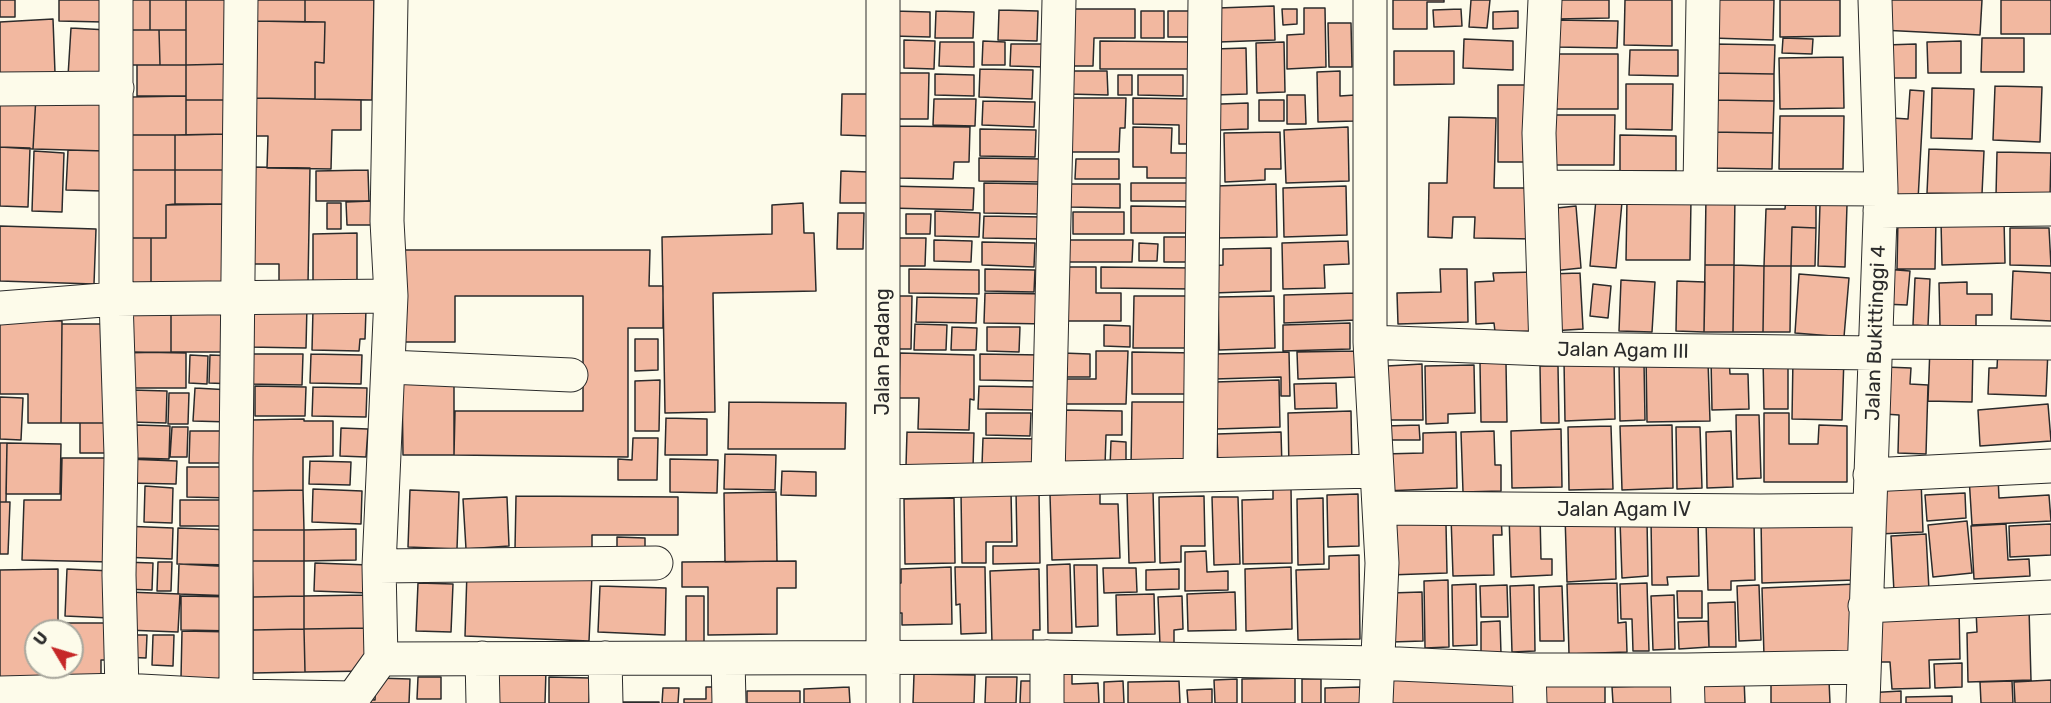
<!DOCTYPE html>
<html>
<head>
<meta charset="utf-8">
<style>
	body { margin:0 }
	#map { position:relative; width:2051px; height:703px; overflow:hidden; background:#fdfbea; font-family:Rubik,sans-serif }
	canvas { display:block }
	.north { position:absolute; left:24px; top:619px; width:60px; height:60px; box-sizing:border-box; background:#fdfbea; border:2px solid #a9a89e; border-radius:50%; rotate:308deg; font-size:16px; font-weight:700; line-height:24px; text-align:center; color:#2b2b2b }
	.north::after { content:''; display:block; margin:auto; width:21px; height:27px; background:#c62828; clip-path:polygon(50% 0,100% 100%,50% 72%,0 100%) }
</style>
</head>
<body>
<div id="map">
<canvas width="2051" height="703"></canvas>
<div class="north">U</div>
</div>
<script>
const g = document.querySelector('canvas').getContext('2d');
g.lineJoin = 'round';
function paint(path, color) {
  g.fillStyle = color;
  g.fill(path, 'evenodd');
}
function poly(rows) {
  const path = new Path2D();
  for (const r of rows) {
    path.moveTo(r[0], r[1]);
    for (let i = 2; i < r.length; i += 2) path.lineTo(r[i], r[i + 1]);
  }
  return path;
}
function stroke(path, color, width, dash) {
  g.strokeStyle = color;
  g.lineWidth = width;
  g.lineCap = dash ? 'butt' : 'round';
  g.setLineDash(dash || []);
  g.stroke(path);
}
function label(font, color, halo, rows, align = 'center') {
  g.font = font + ' Rubik,sans-serif';
  g.lineWidth = 4.5;
  g.setLineDash([]);
  g.textBaseline = 'middle';
  g.strokeStyle = halo;
  g.fillStyle = color;
  for (const [text, x, y, turn = 0] of rows) {
    g.save();
    g.translate(x, y);
    g.rotate((+turn || 0) * Math.PI / 180);
    g.textAlign = isNaN(turn) ? turn : align;
    if (halo) g.strokeText(text, 0, 0);
    g.fillText(text, 0, 0);
    g.restore();
  }
}
const building = poly([
	[0,0,15,0,15,17,0,17,0,0],
	[59,0,104,0,103,22,59,21,59,0],
	[127,0,150,0,150,30,127,30,127,0],
	[150,0,186,0,186,30,150,30,150,0],
	[186,0,228,0,229,64,186,65,186,0],
	[256,0,305,0,305,22,256,21,256,0],
	[305,0,374,0,372,100,315,99,315,62,324,63,325,22,305,22,305,0],
	[1393,0,1444,0,1444,2,1427,2,1427,29,1393,29,1393,0],
	[1471,0,1490,0,1487,28,1469,27,1471,0],
	[1557,0,1609,0,1609,18,1557,19,1557,0],
	[1625,0,1672,0,1672,46,1624,45,1625,0],
	[1713,0,1774,0,1773,40,1712,38,1713,0],
	[1780,0,1840,0,1840,36,1780,37,1780,0],
	[1883,0,1982,0,1980,35,1881,30,1883,0],
	[2001,0,2051,0,2051,34,2001,34,2001,0],
	[1274,6,1275,40,1219,42,1218,8,1274,6],
	[1304,8,1325,8,1326,67,1287,69,1287,35,1304,34,1304,8],
	[1068,9,1135,9,1135,38,1094,38,1093,66,1067,66,1068,9],
	[1282,9,1297,9,1297,24,1283,25,1282,9],
	[1461,9,1462,26,1434,27,1433,10,1461,9],
	[999,10,1038,11,1037,41,998,40,999,10],
	[894,11,930,12,930,37,893,36,894,11],
	[936,11,974,12,973,38,935,38,936,11],
	[1141,11,1164,11,1164,38,1141,38,1141,11],
	[1168,11,1190,11,1190,37,1168,37,1168,11],
	[1518,11,1518,28,1493,29,1493,12,1518,11],
	[53,19,55,73,0,76,0,22,53,19],
	[1554,20,1618,21,1617,48,1554,47,1554,20],
	[256,21,325,22,324,63,315,62,315,99,255,98,256,21],
	[1328,23,1351,23,1352,67,1329,67,1328,23],
	[71,28,108,30,104,79,68,76,71,28],
	[127,30,159,30,160,65,127,65,127,30],
	[159,30,186,30,186,65,160,65,159,30],
	[1783,38,1813,39,1812,54,1782,53,1783,38],
	[1982,38,2024,38,2024,72,1981,72,1982,38],
	[1464,39,1513,41,1513,70,1463,68,1464,39],
	[904,40,935,41,934,69,904,68,904,40],
	[983,41,1005,42,1005,65,982,65,983,41],
	[1100,41,1193,42,1193,69,1100,69,1100,41],
	[1961,41,1961,73,1928,73,1927,42,1961,41],
	[940,42,974,42,974,67,939,66,940,42],
	[1284,42,1285,92,1257,93,1256,43,1284,42],
	[1011,44,1044,44,1044,67,1010,66,1011,44],
	[1713,44,1775,45,1774,74,1713,73,1713,44],
	[1916,44,1916,78,1886,78,1885,45,1916,44],
	[1246,48,1247,94,1215,95,1214,49,1246,48],
	[1630,50,1678,50,1678,76,1629,75,1630,50],
	[1394,51,1454,51,1454,84,1394,85,1394,51],
	[1549,54,1618,54,1618,109,1548,109,1549,54],
	[1843,57,1844,108,1780,109,1779,58,1843,57],
	[229,64,229,100,186,100,186,65,229,64],
	[137,65,186,65,186,96,137,96,137,65],
	[980,69,1033,70,1032,99,979,97,980,69],
	[1067,71,1107,71,1108,95,1067,94,1067,71],
	[1340,71,1340,96,1355,95,1355,121,1318,122,1317,72,1340,71],
	[897,73,929,73,928,119,896,119,897,73],
	[1713,73,1774,74,1774,101,1712,100,1713,73],
	[935,74,974,75,974,96,935,95,935,74],
	[1118,75,1132,75,1132,95,1118,95,1118,75],
	[1138,75,1183,75,1183,96,1138,95,1138,75],
	[1626,84,1673,84,1672,130,1626,129,1626,84],
	[1498,85,1532,85,1531,162,1498,162,1498,85],
	[1995,86,2042,87,2040,142,1993,140,1995,86],
	[1932,88,1974,89,1972,139,1931,138,1932,88],
	[1910,90,1924,91,1918,200,1888,198,1892,118,1908,119,1910,90],
	[842,94,871,94,870,136,841,135,842,94],
	[0,95,36,96,33,149,0,147,0,95],
	[1287,95,1305,95,1306,124,1287,124,1287,95],
	[36,96,107,98,105,151,33,149,36,96],
	[186,96,186,135,130,135,130,97,186,96],
	[255,98,361,100,361,130,332,130,331,169,267,168,268,136,254,136,255,98],
	[1069,98,1126,98,1125,128,1120,128,1119,152,1068,152,1069,98],
	[1133,98,1196,99,1195,144,1179,144,1179,125,1133,124,1133,98],
	[934,99,976,99,975,126,933,125,934,99],
	[186,100,224,100,225,134,186,135,186,100],
	[1259,100,1284,100,1284,121,1259,121,1259,100],
	[1712,100,1774,101,1773,133,1711,132,1712,100],
	[983,101,1035,102,1034,127,982,125,983,101],
	[1248,103,1248,129,1220,130,1220,104,1248,103],
	[1555,115,1615,115,1614,165,1554,165,1555,115],
	[1780,116,1844,116,1843,169,1779,169,1780,116],
	[1449,117,1496,118,1494,188,1535,188,1534,239,1474,238,1475,217,1453,217,1452,238,1428,237,1429,183,1447,183,1449,117],
	[898,126,970,127,969,162,954,162,953,179,896,178,898,126],
	[1133,127,1172,128,1171,153,1192,153,1192,178,1147,178,1147,167,1133,167,1133,127],
	[1348,127,1349,181,1286,183,1284,130,1348,127],
	[980,129,1036,130,1035,157,980,156,980,129],
	[1280,132,1281,169,1265,169,1265,180,1225,182,1224,133,1280,132],
	[1711,132,1773,133,1772,169,1710,168,1711,132],
	[225,134,224,170,175,170,175,135,225,134],
	[130,135,175,135,175,170,130,170,130,135],
	[1620,135,1676,136,1676,171,1620,171,1620,135],
	[0,147,30,148,28,207,0,206,0,147],
	[1929,149,1984,151,1982,194,1927,193,1929,149],
	[68,150,105,151,103,191,66,190,68,150],
	[34,151,64,153,62,212,32,211,34,151],
	[1997,152,2051,153,2050,197,1996,196,1997,152],
	[979,158,1044,159,1044,182,979,181,979,158],
	[1076,159,1119,159,1119,179,1075,179,1076,159],
	[253,167,310,168,308,284,279,283,279,264,251,264,253,167],
	[130,170,175,170,175,204,166,205,166,238,124,238,130,170],
	[175,170,224,170,225,204,175,204,175,170],
	[368,170,369,201,316,201,316,171,368,170],
	[841,171,869,172,867,203,840,203,841,171],
	[984,183,1039,184,1039,214,984,213,984,183],
	[1131,183,1189,183,1189,201,1131,201,1131,183],
	[1069,184,1120,184,1120,208,1069,207,1069,184],
	[1276,184,1277,237,1217,238,1216,186,1276,184],
	[889,186,974,188,973,210,888,208,889,186],
	[1346,186,1347,235,1284,237,1283,188,1346,186],
	[1706,195,1735,195,1734,265,1705,265,1706,195],
	[1786,197,1816,197,1816,228,1792,227,1791,266,1764,266,1766,209,1785,209,1786,197],
	[1596,199,1622,202,1616,268,1590,266,1596,199],
	[1627,199,1691,199,1690,260,1626,260,1627,199],
	[371,201,371,225,347,225,346,202,371,201],
	[327,203,341,203,341,229,327,229,327,203],
	[803,203,804,233,814,233,816,291,713,293,715,412,665,413,662,237,772,234,772,205,803,203],
	[225,204,225,285,151,286,151,238,166,238,166,205,225,204],
	[1820,204,1847,205,1845,267,1818,266,1820,204],
	[1131,206,1193,207,1193,233,1131,233,1131,206],
	[1576,206,1581,268,1552,271,1547,209,1576,206],
	[935,211,980,213,979,237,935,236,935,211],
	[1073,212,1124,212,1124,234,1073,234,1073,212],
	[838,213,864,213,863,249,837,249,838,213],
	[906,214,931,214,930,234,906,234,906,214],
	[984,216,1042,217,1041,239,983,238,984,216],
	[1898,218,1936,218,1935,269,1897,269,1898,218],
	[2004,219,2005,263,1942,265,1941,221,2004,219],
	[0,226,96,229,94,284,0,281,0,226],
	[1792,227,1816,228,1815,266,1791,266,1792,227],
	[2010,228,2049,228,2051,266,2010,265,2010,228],
	[357,233,357,282,313,283,313,234,357,233],
	[1164,237,1196,237,1195,262,1164,262,1164,237],
	[124,238,151,238,151,286,124,286,124,238],
	[899,238,926,238,925,266,899,266,899,238],
	[934,240,972,241,971,262,934,261,934,240],
	[1068,240,1133,240,1132,262,1067,262,1068,240],
	[1348,241,1349,264,1324,265,1325,288,1283,289,1282,243,1348,241],
	[982,242,1035,243,1034,267,982,265,982,242],
	[1139,243,1158,244,1157,261,1139,261,1139,243],
	[1271,248,1271,291,1212,293,1211,266,1223,265,1223,249,1271,248],
	[401,250,650,250,649,286,663,286,663,328,628,328,628,457,454,455,455,411,583,411,583,296,455,296,455,342,400,342,401,250],
	[1705,265,1734,265,1733,332,1704,332,1705,265],
	[1734,265,1764,266,1763,332,1733,332,1734,265],
	[1764,266,1791,266,1790,332,1763,332,1764,266],
	[1058,267,1096,267,1096,293,1121,293,1121,321,1066,321,1058,267],
	[1101,267,1193,268,1193,289,1101,288,1101,267],
	[909,269,979,270,979,294,909,293,909,269],
	[985,269,1035,270,1034,292,985,291,985,269],
	[1440,269,1467,269,1468,322,1398,324,1397,293,1441,292,1440,269],
	[1884,269,1910,271,1907,305,1882,304,1884,269],
	[2013,271,2051,273,2051,321,2011,319,2013,271],
	[1536,272,1537,331,1495,332,1494,323,1476,324,1475,282,1494,281,1493,273,1536,272],
	[1580,273,1583,329,1551,331,1549,274,1580,273],
	[1799,274,1849,278,1844,337,1795,333,1799,274],
	[1915,278,1930,279,1928,326,1913,325,1915,278],
	[1621,280,1655,282,1652,332,1619,331,1621,280],
	[1677,281,1705,282,1704,332,1676,331,1677,281],
	[1967,282,1967,294,1992,294,1992,315,1976,315,1976,326,1940,327,1939,283,1967,282],
	[1593,284,1611,286,1608,318,1590,316,1593,284],
	[985,293,1049,294,1049,324,984,323,985,293],
	[1356,293,1357,320,1284,323,1284,295,1356,293],
	[896,296,912,296,911,349,894,349,896,296],
	[1134,296,1198,296,1197,348,1133,348,1134,296],
	[1274,296,1275,348,1219,350,1218,297,1274,296],
	[917,297,977,298,976,323,916,322,917,297],
	[119,301,171,301,171,352,119,353,119,301],
	[171,301,232,301,232,352,171,352,171,301],
	[249,305,307,305,306,348,248,347,249,305],
	[313,309,366,309,365,339,360,339,359,351,312,350,313,309],
	[0,320,62,321,61,423,28,423,28,394,0,394,0,320],
	[1350,323,1350,349,1283,351,1283,325,1350,323],
	[62,324,104,324,104,423,61,423,62,324],
	[915,324,947,325,946,350,914,350,915,324],
	[1104,325,1130,326,1130,347,1104,346,1104,325],
	[952,327,977,328,976,350,951,350,952,327],
	[987,327,1020,327,1019,352,987,351,987,327],
	[635,339,658,339,658,370,635,371,635,339],
	[1930,347,1973,348,1972,402,1928,401,1930,347],
	[1998,348,2048,350,2046,396,1988,394,1989,368,1997,368,1998,348],
	[1096,351,1128,351,1126,404,1060,404,1061,379,1096,379,1096,351],
	[1356,351,1357,377,1298,379,1297,352,1356,351],
	[133,352,186,353,186,388,133,388,133,352],
	[1132,352,1197,353,1197,394,1132,394,1132,352],
	[1289,352,1290,396,1281,396,1281,377,1215,379,1215,354,1289,352],
	[900,353,974,355,974,400,970,399,969,430,918,429,919,398,899,398,900,353],
	[1062,353,1090,354,1090,377,1062,377,1062,353],
	[249,354,303,354,302,385,248,384,249,354],
	[311,354,362,355,361,384,310,383,311,354],
	[980,354,1041,355,1040,381,980,380,980,354],
	[1646,354,1708,361,1710,421,1647,422,1646,354],
	[190,355,208,356,207,384,189,383,190,355],
	[210,355,235,356,234,384,209,383,210,355],
	[1788,356,1788,409,1764,409,1763,357,1788,356],
	[1793,357,1844,357,1842,420,1792,419,1793,357],
	[1711,358,1729,358,1730,374,1748,374,1749,409,1712,410,1711,358],
	[1614,359,1615,419,1565,421,1564,360,1614,359],
	[1619,362,1644,362,1645,420,1620,421,1619,362],
	[1480,363,1506,363,1507,422,1481,422,1480,363],
	[1422,364,1423,420,1388,420,1387,366,1422,364],
	[1474,365,1475,413,1448,414,1448,423,1426,424,1425,366,1474,365],
	[1540,366,1558,366,1559,423,1541,423,1540,366],
	[1885,367,1911,368,1910,384,1928,385,1926,454,1898,453,1899,415,1884,414,1885,367],
	[402,379,454,379,454,455,403,455,402,379],
	[660,380,659,431,635,431,635,381,660,380],
	[1279,380,1280,427,1216,429,1215,382,1279,380],
	[1336,383,1337,408,1295,409,1294,384,1336,383],
	[255,386,306,387,305,416,255,416,255,386],
	[979,386,1036,387,1035,410,978,409,979,386],
	[313,387,367,388,366,417,312,416,313,387],
	[195,388,231,390,230,422,193,421,195,388],
	[132,390,167,391,166,423,131,422,132,390],
	[169,393,189,393,188,424,168,424,169,393],
	[0,397,23,398,21,440,0,439,0,397],
	[729,402,846,403,845,449,728,449,729,402],
	[1132,402,1197,402,1196,468,1131,467,1132,402],
	[2048,404,2051,441,1980,446,1978,410,2048,404],
	[1062,410,1122,411,1122,435,1106,435,1105,466,1061,466,1062,410],
	[1351,411,1352,469,1289,471,1288,413,1351,411],
	[986,413,1031,413,1030,436,986,435,986,413],
	[1764,413,1789,413,1789,444,1818,444,1819,425,1847,426,1847,482,1764,482,1764,413],
	[1736,415,1759,415,1761,478,1737,479,1736,415],
	[666,418,707,419,707,455,665,455,666,418],
	[304,419,304,421,333,421,333,456,303,457,303,490,252,491,251,420,304,419],
	[80,423,112,423,112,453,80,453,80,423],
	[136,425,170,426,169,459,135,458,136,425],
	[1419,425,1420,440,1386,440,1386,426,1419,425],
	[1672,425,1673,488,1622,490,1620,426,1672,425],
	[1611,426,1613,489,1569,490,1568,427,1611,426],
	[172,427,188,427,187,457,170,457,172,427],
	[1676,427,1700,427,1702,488,1677,489,1676,427],
	[341,428,368,429,366,457,340,456,341,428],
	[1561,429,1562,487,1512,488,1511,431,1561,429],
	[190,431,229,431,229,463,189,463,190,431],
	[1494,431,1495,465,1501,465,1501,491,1463,492,1461,432,1494,431],
	[1731,431,1733,487,1707,488,1706,432,1731,431],
	[907,432,974,433,973,468,906,466,907,432],
	[1281,432,1282,468,1218,470,1217,434,1281,432],
	[1456,432,1457,488,1384,491,1383,454,1423,453,1423,433,1456,432],
	[633,438,658,438,657,480,618,480,618,459,632,460,633,438],
	[983,438,1040,439,1039,465,982,465,983,438],
	[1111,441,1126,442,1126,469,1110,468,1111,441],
	[0,443,7,443,6,502,0,502,0,443],
	[7,443,61,444,60,494,6,494,7,443],
	[725,454,776,455,775,490,724,489,725,454],
	[62,458,114,458,111,562,22,560,24,500,61,500,62,458],
	[127,459,177,461,176,484,126,483,127,459],
	[670,459,718,460,717,493,670,492,670,459],
	[310,461,351,462,350,485,309,484,310,461],
	[187,467,231,467,231,498,187,497,187,467],
	[782,471,816,472,816,496,781,495,782,471],
	[1998,476,1999,498,2049,495,2051,521,1972,525,1969,477,1998,476],
	[1921,480,1923,532,1878,534,1875,483,1921,480],
	[145,486,173,488,172,523,144,522,145,486],
	[1273,488,1291,488,1292,563,1243,564,1242,500,1273,499,1273,488],
	[313,489,362,491,361,524,312,522,313,489],
	[303,490,304,530,252,530,252,491,303,490],
	[410,490,459,492,457,549,408,547,410,490],
	[1011,491,1012,542,986,542,986,563,962,563,961,492,1011,491],
	[1016,491,1039,491,1040,563,993,564,993,546,1017,546,1016,491],
	[1127,491,1153,491,1155,562,1129,563,1127,491],
	[776,492,777,561,725,562,724,493,776,492],
	[1100,493,1100,504,1118,504,1120,558,1052,560,1050,495,1100,493],
	[1965,493,1966,518,1927,521,1925,495,1965,493],
	[1358,494,1359,546,1328,547,1327,495,1358,494],
	[516,496,678,497,678,535,592,535,592,550,515,549,516,496],
	[1204,496,1205,546,1181,546,1181,562,1160,563,1159,497,1204,496],
	[507,497,509,546,466,549,463,499,507,497],
	[1212,497,1238,497,1240,564,1214,565,1212,497],
	[954,498,955,563,905,564,904,499,954,498],
	[1323,498,1324,564,1298,565,1297,499,1323,498],
	[180,500,232,500,232,526,180,526,180,500],
	[0,502,10,502,8,554,0,554,0,502],
	[1388,512,1446,524,1447,573,1389,575,1388,512],
	[1615,513,1616,579,1567,582,1565,515,1615,513],
	[1540,514,1541,559,1552,559,1552,575,1511,577,1509,515,1540,514],
	[1501,515,1502,535,1493,535,1494,575,1453,576,1451,516,1501,515],
	[1853,515,1855,580,1762,583,1761,518,1853,515],
	[1698,518,1699,576,1667,577,1668,585,1652,585,1651,520,1698,518],
	[1647,519,1648,576,1622,578,1620,520,1647,519],
	[1754,520,1755,580,1731,581,1731,590,1708,590,1706,522,1754,520],
	[1967,521,1972,573,1933,577,1928,525,1967,521],
	[2006,524,2008,560,2029,559,2030,576,1974,579,1971,526,2006,524],
	[2051,524,2051,555,2010,557,2009,526,2051,524],
	[122,526,173,528,172,559,121,557,122,526],
	[178,528,234,530,232,565,177,564,178,528],
	[356,529,356,560,304,561,304,530,356,529],
	[252,530,304,530,304,561,252,561,252,530],
	[1926,534,1929,590,1894,592,1891,536,1926,534],
	[617,537,645,538,645,559,617,559,617,537],
	[1206,551,1207,572,1228,571,1228,590,1185,591,1185,552,1206,551],
	[1359,555,1360,639,1298,640,1296,570,1329,569,1329,556,1359,555],
	[252,561,304,561,304,596,253,597,252,561],
	[796,561,796,588,777,588,777,634,708,635,708,587,682,587,682,562,796,561],
	[122,562,153,563,152,590,121,589,122,562],
	[158,562,172,562,171,591,157,591,158,562],
	[315,563,369,565,368,593,314,591,315,563],
	[179,564,236,567,235,596,178,594,179,564],
	[1070,564,1072,633,1048,633,1047,565,1070,564],
	[1074,565,1097,565,1098,626,1076,627,1074,565],
	[951,567,952,624,902,625,902,613,893,613,892,584,901,583,901,569,951,567],
	[955,567,985,567,986,633,961,634,960,604,956,605,955,567],
	[1291,567,1292,629,1246,631,1245,569,1291,567],
	[1103,568,1136,568,1137,592,1104,593,1103,568],
	[58,569,58,631,36,631,36,667,58,667,58,680,0,680,0,570,58,569],
	[67,569,112,571,110,618,65,616,67,569],
	[1039,569,1040,630,1033,630,1033,641,992,643,990,571,1039,569],
	[1179,569,1179,589,1146,590,1146,570,1179,569],
	[467,571,592,575,589,641,465,636,467,571],
	[1448,580,1449,647,1425,648,1424,581,1448,580],
	[418,583,453,584,451,632,416,631,418,583],
	[1617,583,1618,623,1626,622,1627,652,1569,654,1567,584,1617,583],
	[1647,583,1649,651,1633,651,1632,619,1621,619,1620,584,1647,583],
	[1476,584,1477,645,1453,646,1452,585,1476,584],
	[1857,584,1859,652,1764,656,1762,588,1857,584],
	[1507,585,1508,617,1481,617,1480,586,1507,585],
	[1534,585,1535,651,1512,652,1510,586,1534,585],
	[1759,585,1761,640,1739,641,1737,586,1759,585],
	[600,586,666,588,665,635,598,632,600,586],
	[1562,586,1564,641,1540,641,1539,587,1562,586],
	[1677,591,1702,591,1702,618,1678,618,1677,591],
	[127,592,180,594,178,632,126,630,127,592],
	[1235,592,1236,630,1188,631,1187,594,1235,592],
	[1422,592,1423,641,1391,642,1390,593,1422,592],
	[1154,594,1155,634,1117,635,1116,595,1154,594],
	[367,595,368,628,304,629,304,596,367,595],
	[1674,595,1675,649,1653,650,1651,596,1674,595],
	[181,596,237,597,236,631,181,630,181,596],
	[304,596,304,629,253,630,253,597,304,596],
	[686,596,704,596,704,645,686,645,686,596],
	[1182,596,1183,629,1174,630,1174,645,1160,645,1158,597,1182,596],
	[1735,602,1736,647,1709,647,1708,603,1735,602],
	[1959,608,1960,659,1929,660,1930,688,1892,689,1890,662,1871,662,1870,611,1959,608],
	[2029,608,2031,680,1968,682,1967,633,1977,632,1976,610,2029,608],
	[1500,621,1501,654,1481,654,1481,622,1500,621],
	[1708,621,1709,647,1679,649,1678,622,1708,621],
	[58,623,116,623,115,660,101,660,101,681,58,680,58,667,72,667,72,631,58,631,58,623],
	[368,628,368,671,305,672,304,629,368,628],
	[304,629,305,672,253,673,253,630,304,629],
	[182,631,235,632,235,679,181,678,182,631],
	[123,635,147,635,146,658,122,657,123,635],
	[153,635,174,635,173,666,152,665,153,635],
	[1962,663,1962,687,1935,688,1934,664,1962,663],
	[485,669,546,670,545,703,495,703,485,669],
	[1056,673,1072,673,1072,684,1098,683,1099,703,1056,703,1056,673],
	[914,674,975,675,974,703,913,703,914,674],
	[1390,676,1524,676,1524,703,1378,703,1390,676],
	[418,677,441,677,441,699,417,699,418,677],
	[549,677,590,678,589,703,549,703,549,677],
	[986,677,1017,677,1016,703,985,703,986,677],
	[376,678,410,679,409,703,359,703,359,699,375,700,376,678],
	[1295,678,1295,703,1242,703,1242,679,1295,678],
	[1744,678,1745,703,1697,703,1696,679,1744,678],
	[1237,679,1237,703,1215,703,1214,680,1237,679],
	[1302,679,1321,679,1321,703,1302,703,1302,679],
	[1605,680,1605,703,1543,703,1543,682,1605,680],
	[1829,680,1830,703,1771,703,1771,682,1829,680],
	[2051,680,2051,703,2015,703,2014,682,2051,680],
	[1021,681,1040,681,1039,703,1020,703,1021,681],
	[1123,681,1124,703,1104,703,1104,682,1123,681],
	[1179,681,1180,703,1128,703,1128,682,1179,681],
	[2012,681,2013,703,1981,703,1980,682,2012,681],
	[1673,685,1673,703,1613,703,1612,687,1673,685],
	[706,687,725,687,725,703,684,703,684,699,706,699,706,687],
	[849,687,850,703,804,703,804,689,849,687],
	[1360,687,1360,703,1325,703,1325,688,1360,687],
	[663,688,679,688,678,703,662,703,663,688],
	[1212,689,1212,703,1188,703,1187,690,1212,689],
	[747,691,800,691,800,703,747,703,747,691],
	[1901,691,1901,703,1867,703,1866,693,1901,691],
	[1952,696,1952,703,1906,703,1906,697,1952,696],
	[621,702,659,702,659,703,621,703,621,702]
]);
const minor = poly([
	[116,0,116,299,121,455,119,575,122,690],
	[1370,0,1370,342,1382,563,1376,703],
	[1545,0,1539,133,1546,349],
	[0,89,117,88],
	[1542,187,1881,189],
	[1700,188,1703,0],
	[1880,211,2051,209],
	[0,308,116,299,391,296],
	[1370,342,1546,349,1876,353],
	[1876,342,2051,343],
	[389,367,571,375],
	[1200,474,1205,0],
	[1870,475,2051,466],
	[1048,478,1059,0],
	[883,482,1376,471],
	[1380,508,1760,511,1869,510],
	[379,566,656,563],
	[1865,606,2051,597],
	[1047,657,1047,703],
	[482,658,483,703],
	[605,658,606,703],
	[728,658,729,703],
	[381,659,1047,657,1377,663,1529,670,1687,670,1863,667],
	[1529,670,1530,703],
	[1687,670,1688,703],
	[0,693,122,690,236,696,353,698],
	[236,696,236,458,241,0],
	[353,703,353,698,381,659,379,566,391,296,387,221,391,0],
	[883,703,883,0],
	[1863,703,1881,189,1875,0]
]);
const streetNames = [
	["Jalan Bukittinggi 4",1876,333,-88],
	["Jalan Agam III",1623,351,1],
	["Jalan Padang",883,352,-90],
	["Jalan Agam IV",1624,510]
];
paint(building, '#f2b8a0');
stroke(building, '#2b2b2b', 1.5);
stroke(minor, '#2b2b2b', 35);
stroke(minor, '#fdfbea', 33);
label('20px', '#2b2b2b', '#fdfbea', streetNames);
</script>
</body>
</html>
